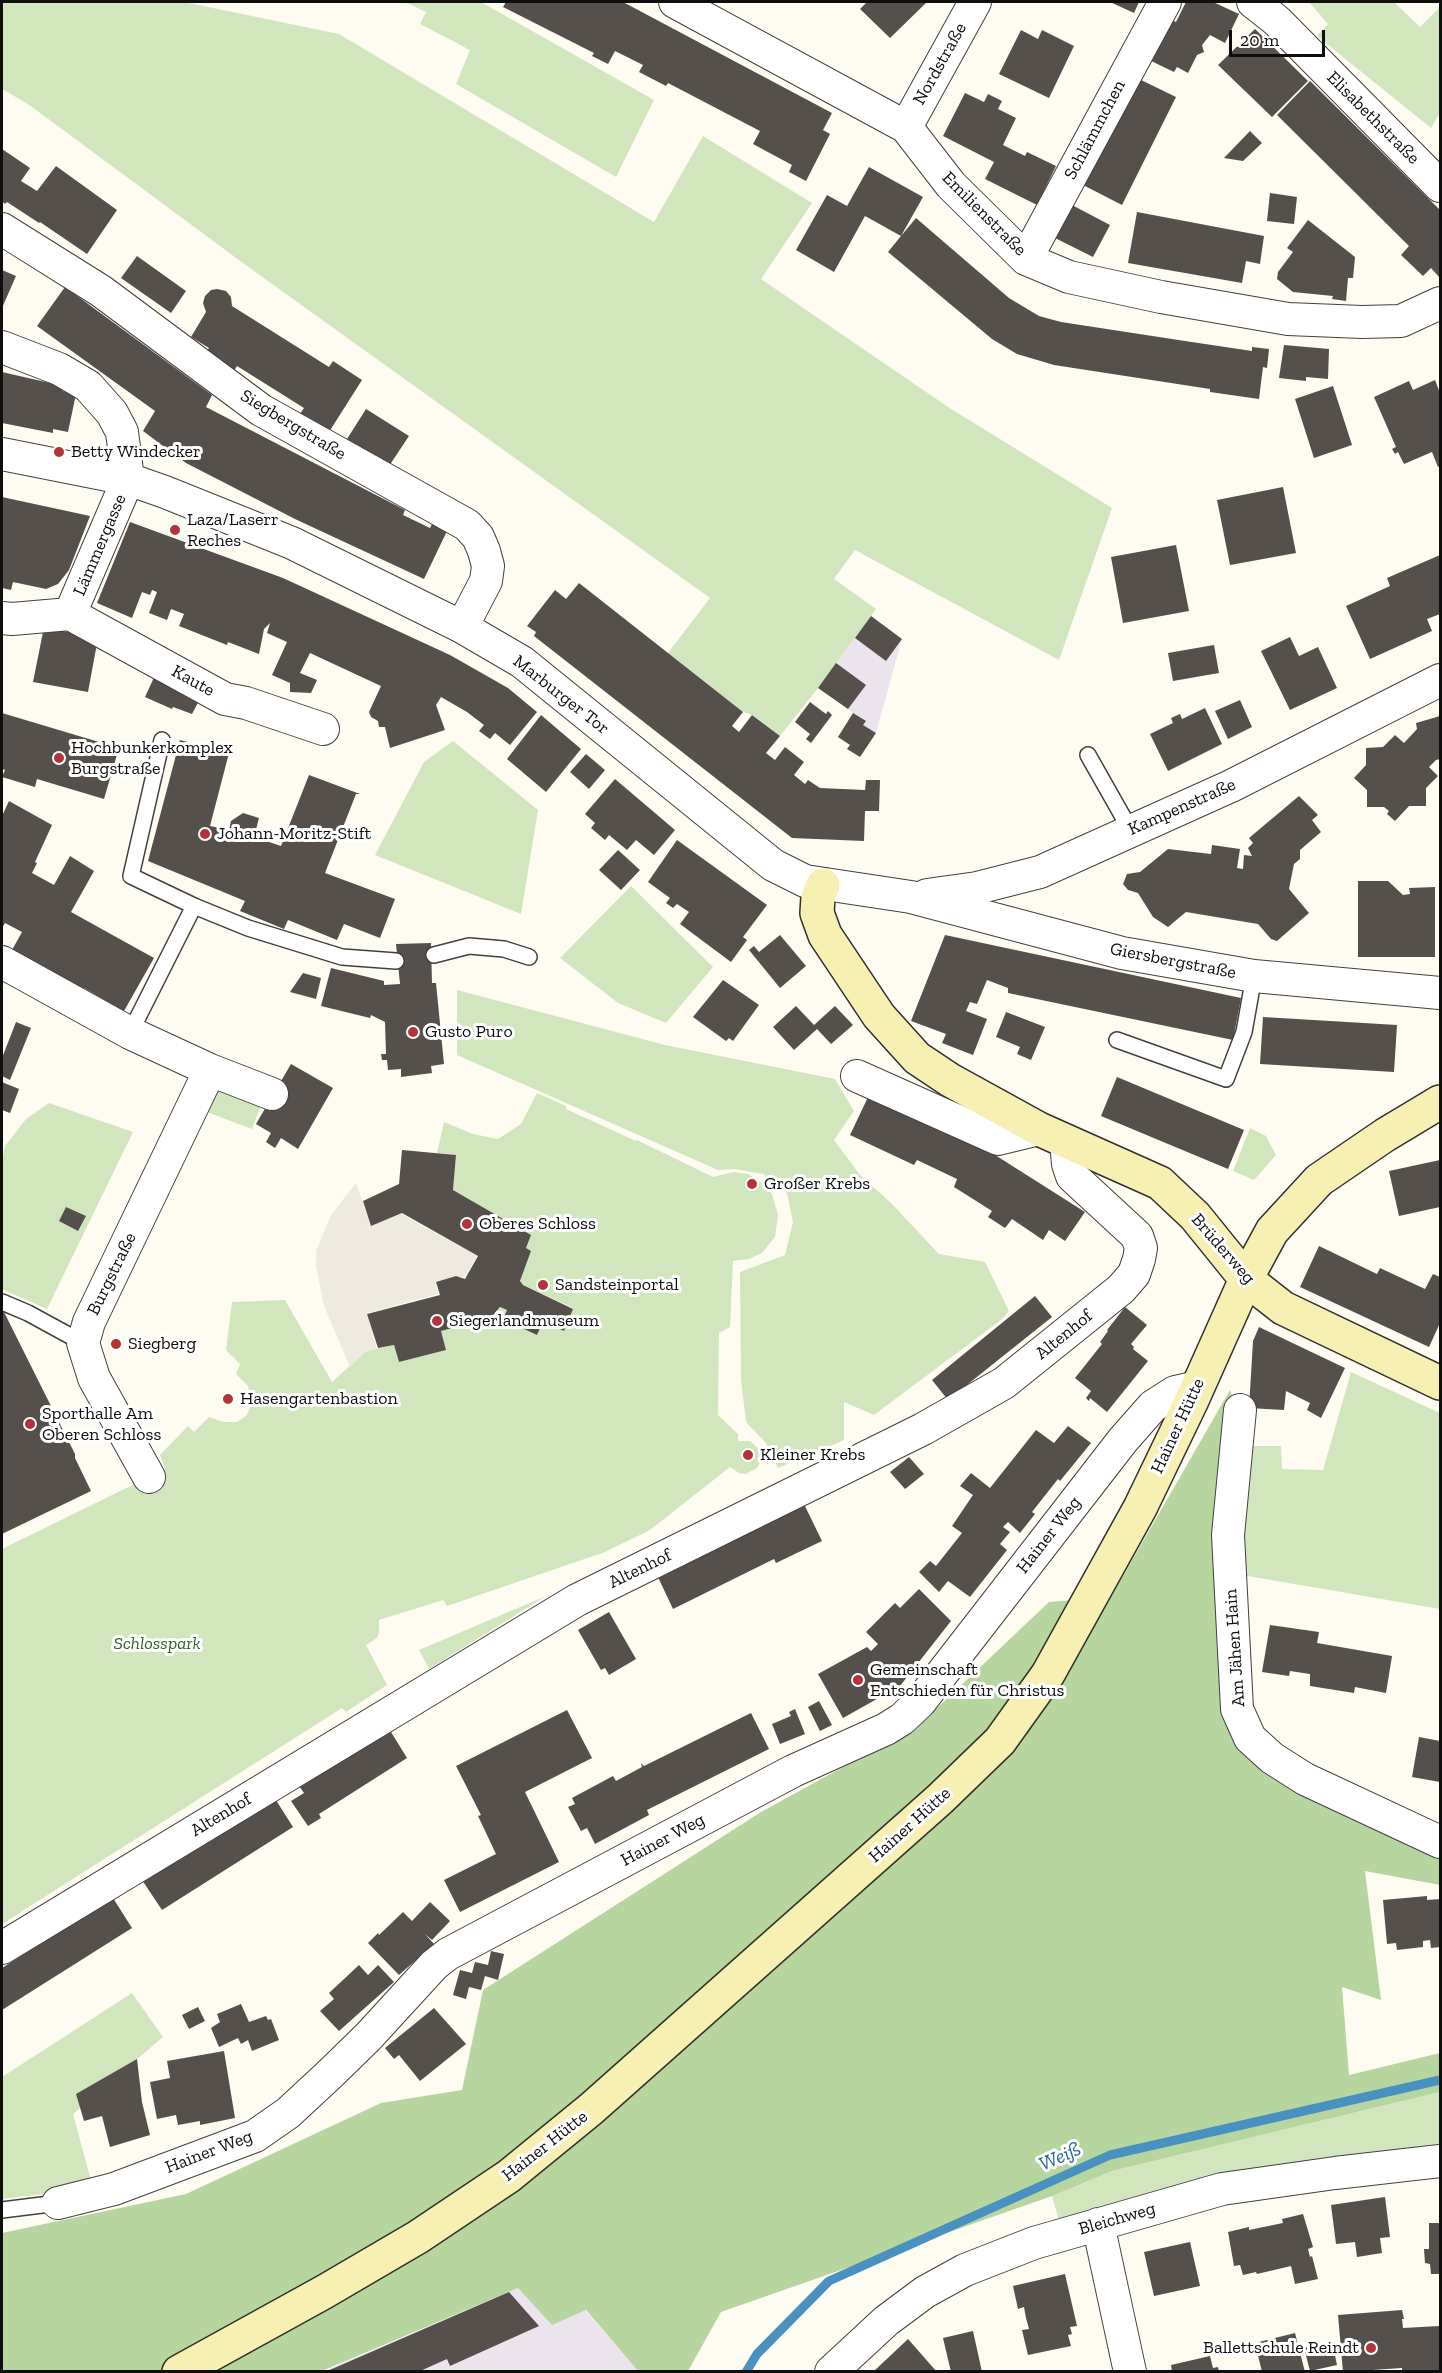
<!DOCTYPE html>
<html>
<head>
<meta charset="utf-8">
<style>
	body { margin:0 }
	#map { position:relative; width:1442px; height:2373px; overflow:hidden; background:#fefbf1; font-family:"Zilla Slab",serif }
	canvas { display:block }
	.frame { position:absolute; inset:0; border:3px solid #0e0e0e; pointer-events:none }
	.scale { position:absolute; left:1229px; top:30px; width:96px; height:27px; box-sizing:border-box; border:3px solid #0e0e0e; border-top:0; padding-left:8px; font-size:18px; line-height:21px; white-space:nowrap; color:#0e0e0e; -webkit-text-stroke:4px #fff; paint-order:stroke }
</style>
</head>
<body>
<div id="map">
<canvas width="1442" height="2373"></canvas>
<div class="frame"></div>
<div class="scale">20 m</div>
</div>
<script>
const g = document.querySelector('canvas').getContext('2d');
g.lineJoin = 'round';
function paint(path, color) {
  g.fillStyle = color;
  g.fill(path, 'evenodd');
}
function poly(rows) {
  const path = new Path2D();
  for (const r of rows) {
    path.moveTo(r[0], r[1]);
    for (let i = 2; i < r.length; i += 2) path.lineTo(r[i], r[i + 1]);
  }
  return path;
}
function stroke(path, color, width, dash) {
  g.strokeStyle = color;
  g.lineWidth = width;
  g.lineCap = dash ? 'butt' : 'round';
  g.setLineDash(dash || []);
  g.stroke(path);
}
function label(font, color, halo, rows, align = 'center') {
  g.font = font + ' "Zilla Slab",serif';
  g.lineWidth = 6;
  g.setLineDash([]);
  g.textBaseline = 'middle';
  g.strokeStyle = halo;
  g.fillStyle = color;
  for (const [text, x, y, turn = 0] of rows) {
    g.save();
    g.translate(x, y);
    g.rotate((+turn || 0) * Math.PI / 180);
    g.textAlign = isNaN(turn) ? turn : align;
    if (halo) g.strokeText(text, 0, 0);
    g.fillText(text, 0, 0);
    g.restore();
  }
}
const industrial = poly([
	[871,616,902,639,876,733,847,749,850,744,838,737,853,713,818,688],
	[518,2288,552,2324,585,2310,638,2371,322,2372]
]);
const green = poly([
	[2,2,184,2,339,34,654,222,703,136,812,203,761,279,948,407,1112,508,1059,660,855,550,834,579,876,609,818,688,780,736,753,715,743,712,668,653,710,598,247,266,28,104,2,89],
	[405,2,481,2,654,100,616,177,456,84,470,50,420,24,426,12],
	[1309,2,1394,2,1420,27,1440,7,1440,113,1431,128,1317,36,1328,24],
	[453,741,538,810,521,914,375,855,424,762],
	[631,886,713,967,666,1023,618,1003,560,958],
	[457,990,665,1045,835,1079,854,1111,834,1140,860,1175,891,1203,939,1254,985,1262,1009,1311,1001,1320,874,1415,844,1402,844,1440,778,1468,766,1443,746,1422,741,1379,740,1272,785,1255,793,1222,787,1193,763,1174,734,1169,718,1170,457,1055],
	[213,1087,261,1105,252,1129,204,1111],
	[537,1093,566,1106,566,1109,636,1141,637,1140,713,1177,734,1172,748,1174,762,1183,772,1194,778,1215,775,1237,762,1253,749,1259,733,1261,730,1327,719,1333,718,1415,738,1434,738,1441,750,1441,760,1450,762,1458,757,1468,746,1474,739,1473,730,1467,650,1530,605,1552,447,1606,443,1600,379,1620,379,1632,377,1638,366,1645,387,1685,346,1712,342,1708,2,1924,2,1549,165,1469,160,1455,188,1426,194,1432,209,1417,223,1422,237,1422,247,1415,252,1400,248,1386,236,1374,240,1364,226,1350,232,1302,285,1300,332,1382,365,1352,378,1348,394,1345,399,1362,446,1350,441,1331,468,1324,477,1319,483,1328,500,1307,507,1310,503,1319,537,1334,543,1321,564,1331,573,1308,523,1285,520,1281,531,1251,526,1248,531,1235,453,1190,456,1155,437,1153,444,1122,473,1134,498,1139,521,1124],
	[49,1103,133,1132,47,1309,2,1289,2,1160,5,1146,26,1119],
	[1250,1128,1266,1136,1276,1155,1254,1180,1233,1171],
	[1351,1372,1440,1413,1440,1609,1242,1575,1247,1446,1281,1446,1282,1469,1323,1470],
	[546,1596,429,1669,419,1650],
	[132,1993,163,2037,73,2114,93,2188,2,2199,2,2077],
	[1440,2092,1440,2147,1304,2161,1222,2179,1059,2221,1052,2196,1112,2171]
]);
const forest = poly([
	[1230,1390,1247,1446,1242,1575,1246,1736,1440,1825,1440,1885,1365,1871,1381,2000,1342,1987,1349,2075,1440,2053,1440,2092,1112,2171,1052,2196,721,2312,688,2371,638,2371,586,2310,552,2325,518,2288,322,2371,2,2371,2,2233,186,2194,381,2103,462,2090,483,1990,761,1812,918,1726,1049,1602,1111,1597]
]);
const plaza = poly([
	[356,1183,371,1226,401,1214,477,1256,464,1278,456,1276,435,1282,438,1294,367,1313,377,1349,365,1352,350,1367,324,1306,316,1266,316,1251,331,1215]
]);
const stream = poly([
	[746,2372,757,2354,829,2281,1110,2155,1440,2080]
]);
const building = poly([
	[506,2,623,2,832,113,823,130,830,134,806,181,789,172,792,165,753,144,760,131,668,83,666,86,639,72,643,65,615,51,608,64,592,56,594,53,503,7],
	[867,2,927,2,890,38,860,9],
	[1110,2,1139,2,1134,13],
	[1186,2,1213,2,1239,14,1225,43,1210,35,1202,45,1204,52,1197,55,1188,73,1177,67,1174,72,1147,59,1167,18,1176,22],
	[1255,29,1308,81,1272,117,1218,65],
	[1021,30,1038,39,1042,30,1074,46,1049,98,999,74],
	[1137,78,1176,97,1122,205,1083,185],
	[1310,81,1440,210,1440,278,1431,268,1423,276,1401,255,1409,246,1277,115],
	[965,93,984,102,988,94,1002,101,998,109,1016,118,1003,145,1025,156,1027,152,1056,166,1037,205,985,179,994,162,943,136],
	[1250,131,1262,143,1243,161,1224,158],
	[2,149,30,168,21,181,37,191,56,166,117,210,87,254,40,222,39,223,7,202,5,204,2,201],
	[869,167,923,197,901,236,916,218,1009,298,1039,316,1061,322,1185,341,1252,351,1252,347,1269,349,1267,368,1263,367,1259,399,1210,392,1210,389,1054,365,1017,354,992,339,888,252,901,236,865,216,834,272,796,250,827,195,847,206],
	[1270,193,1297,197,1294,224,1267,221],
	[1072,205,1110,225,1093,257,1055,238],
	[1137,212,1264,236,1260,264,1246,261,1242,283,1128,263],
	[1308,220,1355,257,1353,278,1348,278,1346,301,1332,299,1333,296,1293,292,1277,279,1278,272,1293,252,1287,248],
	[137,256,186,291,171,313,121,278],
	[2,270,16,276,2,308],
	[65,287,212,395,206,407,405,510,403,515,430,528,433,522,448,529,424,579,295,519,186,463,143,431,155,411,37,326],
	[217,289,226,291,231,297,232,306,329,367,333,361,362,380,329,432,300,414,304,408,237,366,230,377,202,359,209,348,191,337,206,312,203,303,205,296,211,290],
	[1284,345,1329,349,1328,379,1306,377,1306,381,1279,378],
	[2,372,63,386,62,391,76,394,68,432,53,429,53,433,2,423],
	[1435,380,1440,393,1440,466,1438,467,1432,452,1404,464,1398,452,1395,454,1392,449,1396,447,1374,397,1409,381,1413,390],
	[1333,386,1352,445,1314,458,1295,399],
	[366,409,409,436,389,466,347,439],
	[1283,487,1296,553,1230,565,1217,500],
	[2,497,90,516,69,570,58,584,46,589,13,582,11,590,2,588],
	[130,522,283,578,450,655,508,688,537,712,510,745,495,733,490,739,479,731,484,725,467,712,441,697,436,705,445,730,390,748,385,727,379,727,378,721,371,717,369,712,381,686,310,653,300,673,317,680,311,693,290,692,290,683,272,675,287,642,267,633,270,623,264,629,259,654,228,642,227,645,179,626,184,614,171,609,167,620,149,613,157,592,152,590,150,595,142,592,132,618,97,603],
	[1176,545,1189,611,1123,623,1111,557],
	[1440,555,1440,614,1427,619,1432,631,1370,659,1346,606,1390,586,1387,578],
	[579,583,743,712,732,726,739,732,752,715,780,736,766,753,775,760,785,747,804,762,794,775,805,784,808,780,820,788,865,790,866,780,880,780,879,811,865,811,864,841,792,838,534,636,536,632,527,626,555,590,566,599],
	[871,616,902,639,886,661,855,638],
	[44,627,98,638,88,692,33,682],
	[1290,637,1299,656,1318,647,1337,688,1290,710,1261,651],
	[1214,645,1219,673,1173,681,1168,653],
	[836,663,866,685,848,709,818,688],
	[157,671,202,695,192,714,173,707,172,709,145,697],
	[1240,700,1252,727,1228,739,1215,711],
	[810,702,826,714,828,711,832,715,811,743,806,739,810,734,795,722],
	[1205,708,1222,744,1168,771,1150,734,1173,723,1171,718,1180,714,1182,719],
	[2,713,119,748,104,799,37,779,35,787,2,777,5,770,2,769],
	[853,713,866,721,863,725,876,733,860,757,847,749,850,745,838,737],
	[541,715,581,749,546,792,507,759],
	[1440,716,1440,759,1436,760,1429,767,1438,776,1426,788,1426,806,1409,806,1395,821,1387,814,1389,811,1384,807,1367,807,1367,790,1354,778,1366,765,1366,748,1383,747,1395,735,1404,743,1417,729,1416,723],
	[180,740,229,753,210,826,229,830,231,821,243,813,259,818,254,837,281,846,309,775,360,794,356,794,325,873,395,899,380,938,344,924,337,940,288,920,284,929,240,911,245,901,148,861],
	[586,754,605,770,589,789,570,772],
	[615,779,675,830,654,855,636,840,627,850,609,835,605,840,591,828,595,823,585,814],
	[1299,796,1318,815,1312,820,1321,832,1300,850,1300,859,1294,864,1289,889,1309,913,1277,941,1271,939,1258,924,1186,912,1168,927,1153,917,1138,893,1128,890,1123,884,1127,874,1140,872,1168,849,1211,854,1212,845,1240,849,1237,868,1243,869,1244,855,1252,856,1248,848,1253,843,1249,838],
	[9,801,52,825,35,862,37,863,32,873,54,885,70,856,94,871,71,912,154,958,124,1011,84,988,83,991,12,950,22,932,5,923,2,928,2,816],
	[677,840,767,905,743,937,747,940,731,962,680,924,689,912,677,904,673,908,666,903,670,898,648,882],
	[618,850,640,870,621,890,599,870],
	[1358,881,1388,881,1403,895,1410,894,1409,888,1435,887,1435,957,1358,957],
	[780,935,806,966,780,988,749,950,754,946,759,952],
	[945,935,1241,998,1233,1040,1008,993,1008,988,987,980,977,1004,970,1002,966,1011,987,1019,973,1055,942,1043,946,1034,911,1021],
	[431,943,432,983,436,983,444,1064,431,1066,432,1073,401,1077,401,1069,388,1070,387,1060,382,1060,381,1054,386,1054,385,1022,371,1015,370,1018,321,1006,331,968,384,981,384,985,400,984,396,944],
	[303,973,321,978,316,999,290,992],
	[723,980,759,1005,733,1041,729,1038,726,1041,693,1017],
	[796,1006,814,1025,835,1006,853,1025,831,1044,817,1029,794,1050,773,1027],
	[1006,1012,1045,1027,1031,1060,1017,1054,1020,1047,996,1037],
	[1263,1017,1397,1025,1394,1072,1260,1064],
	[16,1022,31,1028,10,1080,2,1076,2,1058],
	[291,1064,333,1088,298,1149,281,1138,275,1148,266,1142,271,1133,256,1124],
	[1117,1077,1244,1130,1228,1169,1101,1116],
	[2,1082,19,1089,10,1113,2,1110],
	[869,1095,973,1141,1085,1212,1065,1241,1049,1230,1043,1240,1012,1219,1005,1228,988,1217,992,1211,954,1187,957,1179,917,1160,914,1165,850,1135],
	[402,1150,456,1155,453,1190,531,1235,526,1248,531,1251,520,1281,523,1285,573,1309,564,1331,543,1321,537,1335,503,1319,507,1310,500,1307,482,1328,477,1319,468,1324,441,1331,446,1350,399,1362,394,1345,378,1348,367,1314,440,1295,436,1282,456,1276,465,1279,478,1256,402,1213,371,1226,363,1201,399,1184],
	[1440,1160,1440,1207,1399,1216,1389,1171],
	[66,1207,86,1216,78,1231,59,1221],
	[1319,1246,1377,1274,1380,1268,1425,1289,1433,1274,1440,1277,1440,1323,1429,1347,1300,1287],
	[1035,1296,1052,1317,948,1400,932,1380],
	[1125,1307,1147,1325,1131,1344,1134,1347,1133,1349,1148,1361,1107,1412,1090,1398,1089,1401,1086,1398,1091,1391,1075,1378,1102,1344,1100,1342,1108,1331,1107,1330],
	[4,1312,75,1454,75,1458,91,1491,2,1534,2,1313],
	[1259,1327,1345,1368,1321,1418,1307,1410,1310,1403,1286,1391,1284,1410,1249,1408,1253,1341],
	[1068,1426,1091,1443,1060,1481,1058,1479,1032,1512,1035,1514,1020,1533,1008,1522,1003,1527,1010,1532,1000,1544,1007,1550,970,1597,948,1581,939,1592,919,1572,930,1561,936,1566,962,1533,952,1526,973,1495,960,1486,971,1473,990,1488,1036,1430,1054,1443],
	[909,1457,924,1474,905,1489,890,1472],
	[804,1504,822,1541,776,1563,774,1559,673,1609,657,1575],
	[919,1589,951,1621,900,1686,843,1718,818,1674,867,1647,871,1651,878,1644,866,1632,895,1603,900,1608],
	[609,1612,636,1659,609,1675,605,1668,601,1670,578,1630],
	[1270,1625,1319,1632,1317,1643,1392,1656,1386,1693,1355,1687,1354,1693,1310,1686,1310,1674,1290,1671,1289,1676,1262,1672],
	[819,1701,832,1725,820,1731,808,1707],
	[795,1709,805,1734,780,1744,772,1724,791,1716,789,1712],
	[567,1710,592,1758,525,1792,559,1862,460,1912,444,1880,496,1854,478,1816,481,1815,456,1766],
	[751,1713,769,1749,647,1810,649,1815,595,1844,587,1828,581,1831,568,1807,575,1804,572,1798,613,1776,616,1781,642,1767,641,1763,644,1766],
	[391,1732,407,1758,319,1814,321,1818,308,1826,291,1801,304,1793,297,1783,377,1734,379,1739],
	[1419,1737,1440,1741,1440,1782,1412,1777],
	[274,1797,293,1827,162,1910,142,1880],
	[1427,1896,1427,1900,1440,1899,1440,1947,1431,1948,1430,1940,1423,1941,1423,1947,1397,1950,1396,1943,1387,1944,1383,1900],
	[113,1898,132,1928,2,2010,2,1968],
	[430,1902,450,1921,432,1940,425,1934,434,1944,399,1975,368,1943,378,1933,379,1935,403,1912,412,1921],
	[491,1951,504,1954,498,1980,485,1976,481,1990,469,1987,466,1999,453,1995,460,1970,472,1973,475,1962,488,1965],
	[359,1965,368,1975,378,1965,394,1982,339,2031,320,2011,334,1999,329,1993],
	[241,2004,249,2022,266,2016,268,2020,271,2019,279,2040,252,2051,248,2040,241,2044,238,2038,219,2047,211,2028,220,2022,217,2014],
	[198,2007,205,2021,189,2029,182,2015],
	[434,2008,466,2044,420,2081,399,2055,394,2059,385,2048],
	[224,2051,235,2118,200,2125,200,2121,178,2125,176,2115,157,2119,150,2082,170,2078,167,2061],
	[137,2059,142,2102,150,2135,110,2147,102,2116,84,2121,76,2094],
	[1385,2197,1390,2237,1380,2238,1382,2253,1357,2257,1355,2242,1336,2244,1331,2205],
	[1303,2214,1313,2247,1308,2249,1310,2257,1312,2256,1318,2279,1295,2284,1291,2266,1257,2274,1256,2272,1243,2275,1240,2265,1234,2266,1228,2232,1249,2227,1249,2230,1283,2223,1282,2219],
	[1429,2223,1440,2223,1440,2274,1431,2274,1430,2264,1425,2263,1424,2249,1429,2249],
	[1190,2242,1200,2286,1154,2296,1144,2252],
	[1065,2274,1077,2326,1070,2327,1072,2334,1068,2335,1071,2346,1028,2355,1022,2330,1029,2329,1026,2318,1024,2307,1018,2309,1013,2286],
	[509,2292,539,2326,450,2366,447,2359,418,2372,325,2372],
	[1402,2310,1404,2319,1402,2319,1403,2328,1440,2326,1440,2372,1402,2372,1402,2368,1343,2372,1338,2315],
	[973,2331,982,2372,951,2372,943,2338],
	[1295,2333,1305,2372,1262,2372,1255,2343],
	[908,2339,937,2372,873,2372],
	[1332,2341,1337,2365,1310,2371,1304,2348],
	[1210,2356,1213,2368,1218,2367,1219,2372,1172,2372,1171,2365]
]);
const lane = poly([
	[162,740,131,876,194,906],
	[1088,755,1131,831],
	[434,955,469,946,504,949,529,957],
	[130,1033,194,906,248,928,342,957,396,961],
	[1117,1040,1226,1079,1244,1032,1254,976],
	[2,1302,28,1313,83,1343],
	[2,2210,58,2203]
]);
const street = poly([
	[675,2,906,127,951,185,1026,259,1069,277,1161,297,1288,319,1362,322,1401,321,1440,303],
	[1253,2,1277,21,1440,186],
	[906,127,975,2],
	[2,229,101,291,261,410,467,525,478,537,484,551,488,566,486,581,462,627],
	[1026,259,1165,2],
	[2,347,59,369,88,386,112,413,122,432,128,479,70,614,12,619,2,618],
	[2,454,128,479,165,492,292,543,462,627,522,662,773,865,805,881,911,897,1122,953,1254,976,1440,993],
	[70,614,225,699,246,703,323,729],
	[927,895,977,888,1040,872,1231,786,1440,680],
	[2,962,130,1033,210,1070,272,1094],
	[857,1076,998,1139,1039,1129],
	[1240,1410,1228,1535,1237,1709,1250,1738,1272,1758,1305,1779,1440,1842],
	[149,1477,94,1378,83,1343,89,1322,210,1070],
	[2,1948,577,1600,923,1429,1004,1383,1121,1289,1134,1274,1139,1259,1141,1248,1137,1236,1072,1176,1068,1164,1066,1141],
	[58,2203,114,2189,255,2136,288,2113,330,2074,368,2037,434,1965,448,1954,793,1771,886,1729,902,1719,920,1702,1123,1440,1153,1406,1175,1392,1197,1387],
	[1098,2224,1130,2372],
	[831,2372,886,2321,925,2292,965,2270,1034,2243,1222,2189,1335,2173,1440,2161]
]);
const secondary = poly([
	[823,885,818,897,817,913,825,935,879,1016,917,1058,950,1080,1039,1129,1160,1183,1195,1216,1246,1279,1283,1308,1440,1383],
	[179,2372,324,2292,418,2237,509,2176,591,2109,940,1799,1000,1741,1048,1674,1140,1508,1192,1400,1246,1279,1272,1231,1319,1180,1385,1135,1440,1102]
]);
const markers = [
	[59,452,6,"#b23339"],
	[175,530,6,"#b23339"],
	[59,758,6,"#b23339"],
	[205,834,6,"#b23339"],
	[413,1032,6,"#b23339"],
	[752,1184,6,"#b23339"],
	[467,1224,6,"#b23339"],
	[543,1285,6,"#b23339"],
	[437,1321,6,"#b23339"],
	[116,1344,6,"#b23339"],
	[228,1399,6,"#b23339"],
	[30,1424,6,"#b23339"],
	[748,1455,6,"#b23339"],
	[858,1680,6,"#b23339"],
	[1371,2348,6,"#b23339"]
];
const streetNames = [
	["Nordstraße",940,64,-61],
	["Elisabethstraße",1373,118,45],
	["Schlämmchen",1095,130,-62],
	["Emilienstraße",984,214,45],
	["Siegbergstraße",293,425,31],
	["Lämmergasse",100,545,-67],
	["Kaute",193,681,29],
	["Marburger Tor",561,695,38],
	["Kampenstraße",1182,807,-24],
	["Giersbergstraße",1173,961,11],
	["Brüderweg",1223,1249,49],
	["Burgstraße",112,1274,-64],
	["Altenhof",1064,1335,-39],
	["Hainer Hütte",1178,1426,-65],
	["Hainer Weg",1049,1535,-52],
	["Altenhof",640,1569,-26],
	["Am Jähen Hain",1235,1648,-94],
	["Altenhof",221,1815,-31],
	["Hainer Hütte",910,1825,-42],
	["Hainer Weg",663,1840,-28],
	["Hainer Hütte",545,2146,-38],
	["Hainer Weg",209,2152,-21],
	["Bleichweg",1117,2219,-16]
];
const poiNames = [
	["Betty Windecker",71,452],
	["Laza/Laserr",187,520],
	["Reches",187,541],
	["Hochbunkerkomplex",71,748],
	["Burgstraße",71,769],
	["Johann-Moritz-Stift",217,834],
	["Gusto Puro",425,1032],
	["Großer Krebs",764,1184],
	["Oberes Schloss",479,1224],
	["Sandsteinportal",555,1285],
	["Siegerlandmuseum",449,1321],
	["Siegberg",128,1344],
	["Hasengartenbastion",240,1399],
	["Sporthalle Am",42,1414],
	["Oberen Schloss",42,1435],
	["Kleiner Krebs",760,1455],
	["Gemeinschaft",870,1670],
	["Entschieden für Christus",870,1691],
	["Ballettschule Reindt",1359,2348,"right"]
];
const parkNames = [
	["Schlosspark",157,1644]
];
const waterNames = [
	["Weiß",1060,2157,-24]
];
paint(industrial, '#ebe4ec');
paint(green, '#d2e6bd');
paint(forest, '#b7d59e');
paint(plaza, '#eeeae0');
stroke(stream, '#4891c1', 9);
paint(building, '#56504c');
stroke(lane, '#414141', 18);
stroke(street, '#414141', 34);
stroke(secondary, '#303030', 36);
stroke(lane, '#fff', 15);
stroke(street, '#fff', 32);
stroke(secondary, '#f8f0b2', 33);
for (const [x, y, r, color] of markers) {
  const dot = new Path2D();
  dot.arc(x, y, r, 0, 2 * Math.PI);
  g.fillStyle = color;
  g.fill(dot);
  stroke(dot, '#fff', 2);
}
label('18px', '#0e0e0e', '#fff', streetNames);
label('18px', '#0e0e0e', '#fff', poiNames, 'left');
label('italic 18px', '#316124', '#fff', parkNames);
label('italic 20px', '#236495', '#fff', waterNames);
</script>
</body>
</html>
